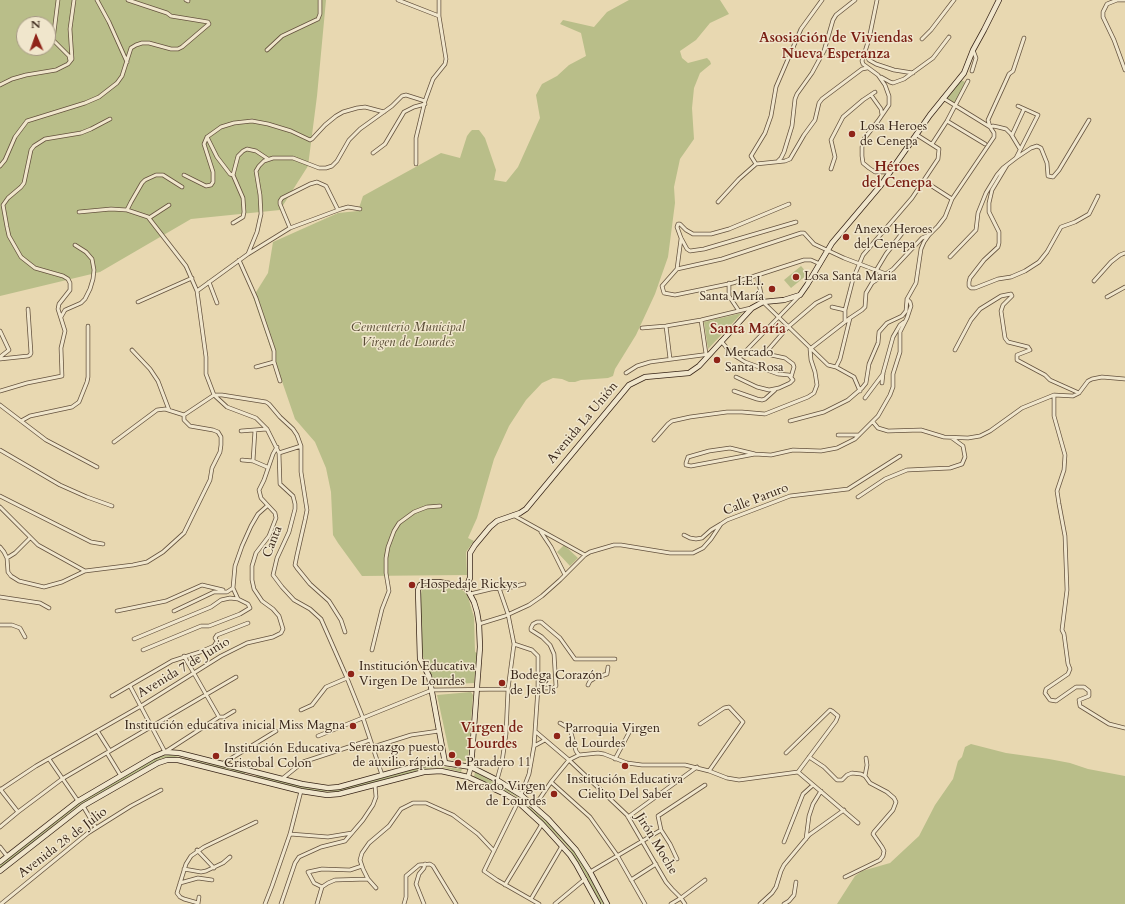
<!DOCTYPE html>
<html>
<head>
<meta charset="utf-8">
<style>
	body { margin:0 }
	#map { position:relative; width:1125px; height:904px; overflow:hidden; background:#e8d8b1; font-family:Cardo,serif }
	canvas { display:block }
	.north { position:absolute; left:16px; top:16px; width:40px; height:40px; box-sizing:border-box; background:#f0e6cc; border:1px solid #a69984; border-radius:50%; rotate:358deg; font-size:11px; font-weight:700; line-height:16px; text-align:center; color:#382518 }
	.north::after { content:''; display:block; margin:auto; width:14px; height:18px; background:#8f2418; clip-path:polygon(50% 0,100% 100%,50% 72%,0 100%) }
</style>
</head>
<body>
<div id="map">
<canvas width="1125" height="904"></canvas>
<div class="north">N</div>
</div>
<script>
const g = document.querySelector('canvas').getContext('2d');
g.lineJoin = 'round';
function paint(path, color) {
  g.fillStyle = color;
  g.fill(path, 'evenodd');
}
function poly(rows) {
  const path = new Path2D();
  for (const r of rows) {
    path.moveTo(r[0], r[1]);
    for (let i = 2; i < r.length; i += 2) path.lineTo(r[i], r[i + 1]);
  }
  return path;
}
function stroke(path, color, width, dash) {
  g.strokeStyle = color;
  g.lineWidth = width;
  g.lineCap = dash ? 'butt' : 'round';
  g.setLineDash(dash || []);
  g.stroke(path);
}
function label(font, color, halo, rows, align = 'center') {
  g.font = font + ' Cardo,serif';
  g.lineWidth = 3;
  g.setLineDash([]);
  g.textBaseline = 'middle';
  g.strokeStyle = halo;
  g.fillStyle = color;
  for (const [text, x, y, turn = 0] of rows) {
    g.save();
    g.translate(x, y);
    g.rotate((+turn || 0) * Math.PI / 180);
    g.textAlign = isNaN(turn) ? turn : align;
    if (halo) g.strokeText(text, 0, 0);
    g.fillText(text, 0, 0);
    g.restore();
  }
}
const green = poly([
	[0,0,326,0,317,96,308,166,280,210,191,219,100,272,0,296],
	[24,24,48,24,48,48,24,48],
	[629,0,720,0,729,14,710,23,696,40,680,51,682,58,688,63,707,58,710,61,711,64,700,73,694,88,692,108,694,139,680,159,674,187,675,203,668,257,655,294,636,335,615,369,613,376,608,378,581,380,575,382,569,382,562,379,553,378,542,383,526,400,509,426,494,459,477,518,468,538,474,541,466,552,467,575,362,576,338,543,333,535,331,492,326,468,315,442,295,419,253,297,268,273,273,242,338,213,358,211,363,196,441,153,460,158,467,136,470,132,472,130,479,130,485,138,496,170,494,180,506,182,518,167,540,118,536,95,542,84,557,76,569,65,586,56,581,33,560,24,563,20,594,27,607,12],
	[961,80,965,82,955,104,945,98],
	[801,266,808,274,791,288,784,280],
	[742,313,708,349,704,322],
	[564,545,578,558,570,566,557,552],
	[437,585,459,588,465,592,468,597,474,617,475,652,477,653,474,683,433,685,433,679,423,657,421,648,420,599,422,589,424,586],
	[471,692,473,695,468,760,465,761,451,760,437,695],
	[971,744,1006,753,1049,759,1070,763,1088,769,1125,776,1125,904,837,904,855,876,862,871,890,863,919,836,935,805,953,779,958,761,962,757,965,747],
	[170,755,245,772,245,774,177,757,162,758,79,805,0,868,0,865,78,803,155,758,161,756],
	[433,766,462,769,461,772,441,767,423,769,337,792,313,791,256,777,257,775,314,789,337,790,423,767],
	[475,772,513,793,550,825,571,847,583,865,604,904,601,904,581,866,569,848,549,827,514,795,474,777]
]);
const minor = poly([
	[58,0,53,40,69,56,70,61],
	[97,0,109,22,127,62],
	[186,0,188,1],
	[398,0,439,16],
	[877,0,869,39,862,61,863,64,878,75,885,85,889,96,889,105,878,121,864,139,862,147,862,156,863,163,869,168,875,172,889,172],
	[1117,0,1107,4,1103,12,1103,17,1114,40,1125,70],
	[1118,0,1125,0],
	[922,39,931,30,954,0],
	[267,50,282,36,318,19,320,14,320,0],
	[865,53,869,60,876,64,894,70,913,73],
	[972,71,976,58,973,50],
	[881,77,890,82,893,83,904,79,933,58,949,37],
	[0,85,12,79,26,75,56,70,68,64,72,59,70,29,74,0],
	[871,95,881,109,882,115],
	[947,121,985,144],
	[1012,135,1024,109],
	[932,144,947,121,968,81],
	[1020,149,1011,134,1006,129,998,127,993,126,990,127,988,120,1009,74,1013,71,1024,38],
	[373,153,385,144,404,112,414,107,425,104],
	[1016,158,1031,148,1037,146,1041,148,1047,163,1048,176,1053,177,1059,170,1089,120],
	[268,159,256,151,247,149,243,151,238,156,233,175,230,174,217,157,207,137,221,127,234,123,252,121,268,124,291,131,310,140,312,139,325,125,336,116,343,112,357,108,365,107,384,112],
	[778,161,781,158,784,152,792,126,795,99,797,94,812,73,824,51,833,20,836,15,855,0],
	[416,164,416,138,425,101,433,79,445,64,446,59,439,16,439,0],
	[756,164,751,156,765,133,771,116,776,87,801,29,822,0],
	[1007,165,992,190,989,203,989,212,999,232,999,243,998,247,984,260,970,278,969,282,969,286,971,288,975,288,998,279,1011,277,1025,271,1039,262,1047,252,1061,227,1075,222,1089,214,1098,196],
	[0,166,5,160,15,137,27,121,85,103,99,97,117,83,122,76,131,48,136,45,142,43,149,43,171,49,178,49,182,47,209,24,208,22,171,16,167,13,128,0],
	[831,169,835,157,831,140,843,117,863,100,875,92],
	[184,175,206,186,211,185,213,182,213,172,204,144,207,137],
	[924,181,952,199],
	[718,202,739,179,756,164,785,161,790,159,804,135,815,120,819,103,822,99,862,69,867,68],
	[789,204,729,229,711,234,693,234,686,230,680,224,678,224,677,227,681,238,687,249,690,251,704,249,796,222],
	[127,210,131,202,142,183,145,180,156,175,163,175,182,187],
	[79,212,111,209,127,210,148,217,186,266,197,291,206,357,206,374,214,395,227,407,256,418,267,429,279,453,280,484,293,496,295,504,295,509,289,532,277,558,273,575,282,587,294,600,310,609,321,619,347,678,363,718,382,775],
	[149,218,169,205],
	[233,223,243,217,244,212,243,198,233,175],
	[290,228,280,204,280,201,282,198,310,184,317,182,326,186,338,210],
	[248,254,290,228,341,209,348,207,360,209],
	[950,257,976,230,978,213,986,193,997,175,1003,168,1016,158,1038,115,1018,106],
	[239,260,256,298,274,351,274,362,280,381],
	[820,264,811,260,804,260,733,283,675,295,664,293,662,286,677,269,722,259,801,233,804,233,814,244,844,258,886,274],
	[677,269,681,239],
	[758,280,763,302,828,365,836,367,854,377,860,391],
	[1094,281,1111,262,1120,255,1125,253],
	[209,282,217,303],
	[729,283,729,296,739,311],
	[872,283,877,269,886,254,903,232],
	[197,291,248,254,257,232,261,214,260,195,256,171,259,166,264,161,273,158,293,158,319,168,326,168,332,166,337,161,349,140,360,129,392,106,402,96,406,95,425,101],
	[1107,297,1125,287],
	[138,302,192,278],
	[832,307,845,310],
	[61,317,65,310,81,303,85,299,90,289,93,279,94,270,92,259,86,252,75,245],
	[701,320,706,354],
	[845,321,845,310,853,279,863,255,912,198,938,159,939,149,917,135],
	[666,326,670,359],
	[642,328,666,326,701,320,751,308],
	[0,331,9,350,0,357],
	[721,341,732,354,745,362,778,374,789,375,793,380,790,383,779,388,769,390,757,387,736,377],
	[132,350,150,369,158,381,169,410],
	[955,350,971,320,980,309,1001,296,1011,294,1012,296,1003,305,1001,311,1005,338,1008,342,1028,347,1030,350,1017,355,1017,360,1045,375,1050,380,1079,393],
	[739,358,799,296],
	[0,359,28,356,30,355,31,353,28,309],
	[256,367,274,362],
	[836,367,840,359,850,318],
	[626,373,637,366,650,362,710,354],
	[791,377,794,367,793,364,785,358,771,355,768,350,788,327,816,303,830,296],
	[882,383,883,373,893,337,900,325,904,322],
	[0,391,27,383,62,376,61,348,65,331,58,309,59,304,70,290,70,283,68,279,63,276,35,268,21,257,9,236,7,227,3,205,8,198,21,187,24,183,31,150,34,146,45,139,81,133,91,129,110,119],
	[734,391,757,399,762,400,765,399,775,390],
	[1054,395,1054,416,1065,455,1064,470,1057,491,1059,504,1065,536,1067,590,1062,630,1064,634,1068,664,1070,669,1068,674,1046,689,1045,693,1050,700,1056,701,1076,687,1084,687,1089,691,1089,696,1079,700,1080,706,1109,724,1125,728],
	[865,398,883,374],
	[0,405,46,440,97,467],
	[21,421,30,416,72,407,79,402,87,382,88,377,88,326],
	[790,421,824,412,848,400,862,388,866,383,869,364,878,343,879,332,887,323,902,316,906,311,907,299,916,283,921,249,924,242,929,235],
	[873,422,878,428,888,431,921,430,944,437,968,438,980,436,990,431,1022,408,1054,395,1073,396,1079,393,1088,381,1092,379,1102,377,1125,379],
	[241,431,267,429],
	[838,435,859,435],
	[654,440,668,424,672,421,690,417,727,412,742,412,765,414,808,397,814,393,817,385,815,372,811,360,810,349,850,318,862,310,865,307,866,293,872,283,893,269,922,238,929,235,938,226,945,217,952,199,994,137,994,133,990,127,943,98],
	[114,442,157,410,165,409,184,415],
	[0,450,60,485,87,497,112,506],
	[279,453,301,446],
	[755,454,691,466,686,465,686,463,688,457,709,451,730,448,755,454,771,455,793,450,821,451,837,448,855,439,878,416,890,395,893,387,893,374,900,352,900,332,907,318,911,306,910,302,907,299],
	[242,460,253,461,267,467],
	[253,461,255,430],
	[0,496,91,542,103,544],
	[858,497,885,479,907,470,950,468,962,464,965,457,963,446,952,438],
	[0,507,38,545,85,571],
	[513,515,585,555],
	[541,532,551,547,565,575],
	[684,535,690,538,696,539,702,538,711,530,721,524],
	[0,547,4,552,7,558,8,572,11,576,19,581,44,587,62,582,85,571,133,565,147,562,163,552,184,533,210,480,212,468,220,452,221,445,221,437,218,432,213,430,190,426,184,420,184,415,214,395,222,395,266,402,269,404,280,417,293,429,297,435,301,446,301,472,307,510,305,520,297,555,295,565,297,568,310,584,329,601,341,620,345,632],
	[7,558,15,553,30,538],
	[470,594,491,589,512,587,524,584],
	[0,597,40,603,49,608],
	[117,611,166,601,202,585,223,590],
	[174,611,214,592,227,592,233,588,235,566,242,546,251,526,258,514,267,506],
	[479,624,505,616,529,605,542,596,560,580,585,555,590,552,614,545,621,545,670,553,693,553,703,548,711,539,721,524,727,520,790,496,848,489,900,456],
	[0,625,12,625,20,628,25,637],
	[134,639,211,607,221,600,230,598,238,599,233,588],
	[514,644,532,650,538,656,538,688,534,746,529,774,521,795],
	[143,650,201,626,209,626,240,614,250,608,248,604,238,599],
	[372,650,382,609,389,591,386,573,386,558,388,547,394,531,399,523,414,512,427,507,440,506],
	[184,656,219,717],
	[588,685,590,681,595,678,607,674,608,667],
	[130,686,165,752,219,717,224,717,234,711],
	[538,688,553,688,556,686,554,654,550,645,542,637,531,630,531,628,533,624,537,622,541,622,560,638,575,659,615,659],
	[112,696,172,661,200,652,214,646,217,641,215,638,217,635,248,623],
	[301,710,312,705,326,687,347,678],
	[560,723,570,729,576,751,579,755],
	[700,724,724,708,729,707,743,722,709,771],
	[98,732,110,751],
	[536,732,569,760,627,815,666,882,672,889,681,898,685,904],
	[318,736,432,690,508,689],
	[534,746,545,740],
	[373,747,411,735,439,731],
	[107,753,121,776],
	[786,753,830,710,832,711,838,716,836,721,798,772],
	[809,757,824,767,837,780,842,780,847,775,852,773,861,774,865,776,870,783,887,792,894,798,896,802,893,810,874,832,873,834,882,847,884,851,883,856,880,860,845,877],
	[49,759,78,801],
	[615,759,631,729],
	[222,764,276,731],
	[865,776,867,765,866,758],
	[282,779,303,762,370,740],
	[497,780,502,762,506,734,508,689,514,644,508,614,499,588],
	[551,782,590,817,617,855,645,904],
	[0,789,18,812],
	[0,790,36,766,141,706,221,656,247,643,273,637,281,633,283,629,279,616,273,609,262,601,254,589,252,580,252,566,256,553,269,536,276,518,275,513,261,498,259,490,264,480,273,454,277,447],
	[518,802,484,871,497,880,539,904],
	[83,806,96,828],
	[534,807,551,782,569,760,579,755,598,753,604,754,627,763,642,765,685,765,709,771,727,778,739,780,798,772,858,823],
	[628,817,697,767],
	[0,827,18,812,62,779,236,677],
	[290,834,328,837,352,833],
	[806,839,809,816,813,804,821,791],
	[784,842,803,794,813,785],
	[0,847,7,856],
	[197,850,214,868],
	[677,859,670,844,661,830,658,816,705,785],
	[184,869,201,872,206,871,223,863,230,857],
	[590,872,661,830],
	[631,880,656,864],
	[180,883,198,878,212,880],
	[505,885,542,824],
	[322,887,314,883,308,872,322,869,350,870,362,866],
	[376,888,368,879,363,869,360,860,362,853,369,843,389,826,401,809,413,803,426,803,453,815,478,834,494,851],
	[531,899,562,846],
	[198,903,184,899,180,897,177,893,186,864,191,856,204,847,256,822],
	[1,904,88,833,131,806,161,790],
	[198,904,199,897],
	[265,904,272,886,290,834,301,791],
	[281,904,295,863,299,857,321,847,345,841,363,820,373,805,376,797,375,785],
	[317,904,322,887,328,883,335,880,368,879],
	[404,904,406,897,406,876,419,865,430,864,433,866,456,904],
	[424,904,416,884,419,874,424,868,425,864],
	[555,904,585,879],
	[671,904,681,898,705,880],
	[760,904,772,893,776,887,781,871,784,865,809,835,844,810],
	[784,904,789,901,794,895,796,882]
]);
const tertiary = poly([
	[468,777,471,767]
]);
const secondary = poly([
	[466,587,470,578,470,553,475,545,490,527,497,521,520,513,526,509,629,385,645,377,689,373,699,366,752,308,763,302,784,300,800,295,807,285,832,243,881,185,930,115,964,73,973,50,984,30,999,0],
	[445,763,429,676,420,659,418,590,420,585,428,582,439,582,466,587,474,602,477,612,479,624,480,647,471,767],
	[0,862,78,801,153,757,165,752,179,753,302,784,328,788,339,787,412,767,430,763,445,763,471,767,497,780,521,795,548,819,576,850,590,872,607,904],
	[0,871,83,806,158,763,167,760,178,760,301,791,327,795,339,794,424,772,441,771,468,777,503,793,518,802,542,824,570,855,576,864,598,904]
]);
const markers = [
	[852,134,4,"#8f2418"],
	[846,237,4,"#8f2418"],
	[796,277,4,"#8f2418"],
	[772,289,4,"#8f2418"],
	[717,360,4,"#8f2418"],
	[412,585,4,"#8f2418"],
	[351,674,4,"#8f2418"],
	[502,683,4,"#8f2418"],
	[353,726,4,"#8f2418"],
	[557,736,4,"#8f2418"],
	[452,755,4,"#8f2418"],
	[216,756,4,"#8f2418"],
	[458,763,4,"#8f2418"],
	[625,766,4,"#8f2418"],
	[554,794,4,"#8f2418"]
];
const poiNames = [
	["Losa Heroes",860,127],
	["de Cenepa",860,142],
	["Anexo Heroes",854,230],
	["del Cenepa",854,245],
	["Losa Santa Maria",804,277],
	["I.E.I.",764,282,"right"],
	["Santa María",764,297,"right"],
	["Mercado",725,353],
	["Santa Rosa",725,368],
	["Hospedaje Rickys",420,585],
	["Institución Educativa",359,667],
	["Virgen De Lourdes",359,682],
	["Bodega Corazón",510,676],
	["de JesÚs",510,691],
	["Institución educativa inicial Miss Magna",345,726,"right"],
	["Parroquia Virgen",565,729],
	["de Lourdes",565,744],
	["Serenazgo puesto",444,748,"right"],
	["de auxilio rápido",444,763,"right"],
	["Institución Educativa",224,749],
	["Cristobal Colon",224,764],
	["Paradero 11",466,763],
	["Institución Educativa",625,780,"center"],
	["Cielito Del Saber",625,795,"center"],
	["Mercado Virgen",546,787,"right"],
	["de Lourdes",546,802,"right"]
];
const parkNames = [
	["Cementerio Municipal",408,328],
	["Virgen de Lourdes",408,343]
];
const streetNames = [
	["Avenida La Unión",583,423,-50],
	["Calle Paruro",756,500,-21],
	["Canta",273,542,-69],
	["Avenida 7 de Junio",184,668,-31],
	["Avenida 28 de Julio",63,843,-37],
	["Jirón Moche",656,844,59]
];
const neighbourhoodNames = [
	["Asosiación de Viviendas",836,39],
	["Nueva Esperanza",836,55],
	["Héroes",897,168],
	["del Cenepa",897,184],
	["Santa María",748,330],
	["Virgen de",492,729],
	["Lourdes",492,745]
];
paint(green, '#b9be89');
stroke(minor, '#64523e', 4.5);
stroke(tertiary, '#64523e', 5.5);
stroke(secondary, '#382518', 6);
stroke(minor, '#f0e6cc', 3);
stroke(tertiary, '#f0e6cc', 4);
stroke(secondary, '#f0e6cc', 4.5);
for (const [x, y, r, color] of markers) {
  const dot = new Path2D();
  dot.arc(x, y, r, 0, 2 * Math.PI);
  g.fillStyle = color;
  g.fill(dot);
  stroke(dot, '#f0e6cc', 1.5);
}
label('13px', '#382518', '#f0e6cc', poiNames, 'left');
label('italic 13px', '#584b34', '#f0e6cc', parkNames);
label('13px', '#382518', '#f0e6cc', streetNames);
label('bold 14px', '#7a1f14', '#f0e6cc', neighbourhoodNames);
</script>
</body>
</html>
